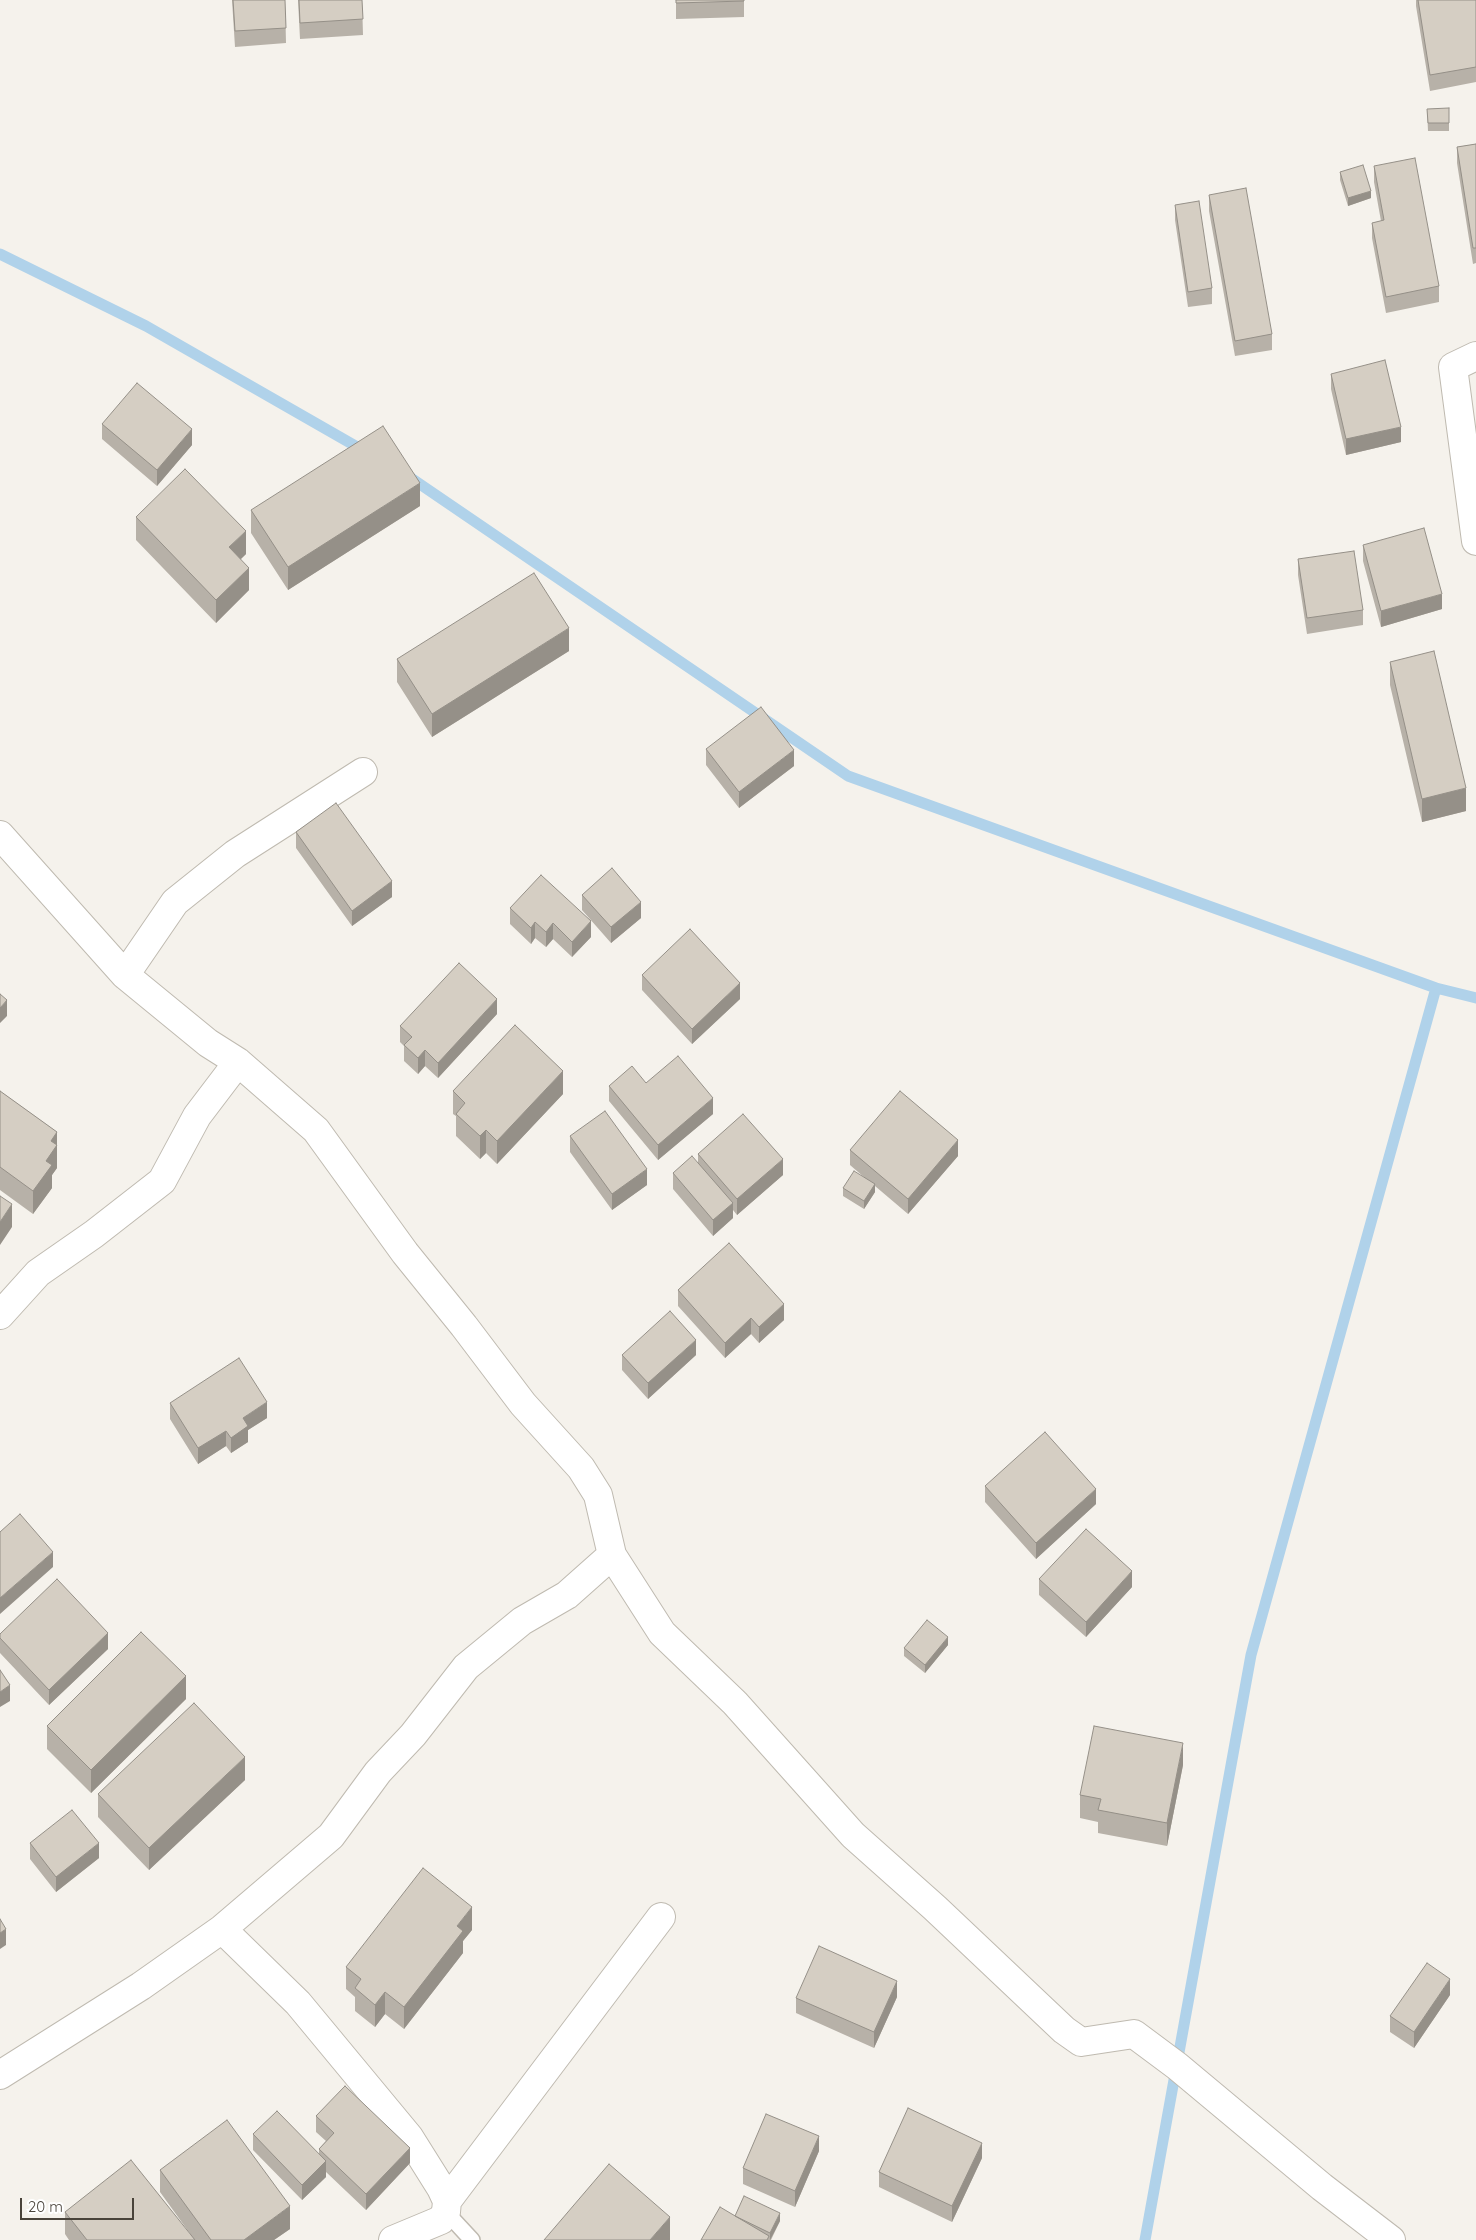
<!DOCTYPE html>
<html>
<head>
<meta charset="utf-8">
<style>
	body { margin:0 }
	#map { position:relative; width:1476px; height:2240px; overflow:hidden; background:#f5f2ec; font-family:Quicksand,sans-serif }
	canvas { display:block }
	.scale { position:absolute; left:20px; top:2198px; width:114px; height:22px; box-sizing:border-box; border:2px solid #49433a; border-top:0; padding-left:6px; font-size:15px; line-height:18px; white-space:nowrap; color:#49433a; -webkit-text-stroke:4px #fff; paint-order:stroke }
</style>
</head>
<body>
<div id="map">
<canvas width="1476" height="2240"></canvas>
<div class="scale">20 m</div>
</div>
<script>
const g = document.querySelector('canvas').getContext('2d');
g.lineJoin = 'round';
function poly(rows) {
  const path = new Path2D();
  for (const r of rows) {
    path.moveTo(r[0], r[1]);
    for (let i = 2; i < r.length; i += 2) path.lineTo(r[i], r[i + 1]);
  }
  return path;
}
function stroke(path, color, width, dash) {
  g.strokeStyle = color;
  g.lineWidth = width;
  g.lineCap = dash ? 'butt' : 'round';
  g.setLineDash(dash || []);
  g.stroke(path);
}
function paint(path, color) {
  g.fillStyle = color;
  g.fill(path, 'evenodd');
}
const stream = poly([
	[0,254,146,326,366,452],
	[408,476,848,776,1436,988,1476,998],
	[1145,2240,1251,1655,1436,988]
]);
const service = poly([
	[446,2212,472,2240]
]);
const minor = poly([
	[1476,356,1453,367,1476,541],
	[0,835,125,975,208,1043,238,1062,316,1130,405,1253,464,1326,523,1404,581,1468,598,1495,612,1555,662,1633,735,1703,853,1835,935,1908,1064,2030,1081,2042,1134,2034,1177,2066,1322,2187,1391,2240],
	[125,975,175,902,235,854,363,772],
	[0,1315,38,1273,94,1234,162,1181,197,1116,238,1062],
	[222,1929,298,2003,409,2137,441,2188,447,2201,446,2212,441,2220,393,2240],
	[0,2075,141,1986,222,1929,331,1836,378,1772,413,1735,466,1667,522,1621,567,1595,612,1555],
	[447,2201,661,1917]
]);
const wall = poly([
	[232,0,285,0,286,43,235,47],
	[298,0,362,0,363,35,300,39],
	[676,0,744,0,744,17,676,19],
	[1416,0,1476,0,1476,82,1430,91,1416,6],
	[1427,109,1449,123,1449,131,1428,131],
	[1476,144,1476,263,1473,264,1457,163,1457,147],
	[1374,166,1439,286,1439,302,1386,313,1372,238,1372,223,1381,221,1374,182],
	[1340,172,1371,198,1348,206,1340,180],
	[1209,195,1272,334,1272,350,1235,356,1209,211],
	[1175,205,1212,288,1212,304,1188,307,1175,220],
	[1331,374,1401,442,1346,455,1331,389],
	[102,424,192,445,157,486,102,439],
	[420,506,288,590,251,533,251,510],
	[136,517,246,554,241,559,249,590,216,623,136,540],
	[1363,545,1442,609,1381,627,1363,561],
	[1298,559,1363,610,1363,625,1307,634,1298,575],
	[569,651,432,737,397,682,397,659],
	[1390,662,1466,811,1422,822,1390,685],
	[706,749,794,766,739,808,706,765],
	[296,832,392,897,352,926,296,848],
	[582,895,641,918,611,943,582,910],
	[510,908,591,937,572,957,553,939,546,947,535,938,531,944,510,924],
	[642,975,740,999,692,1044,642,990],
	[497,1014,438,1078,425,1066,418,1074,404,1061,404,1046,400,1042,400,1026],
	[646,1083,713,1114,658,1160,609,1101,609,1086],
	[0,1091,57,1132,57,1168,52,1175,52,1188,33,1214,0,1190],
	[453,1091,563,1094,497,1164,486,1153,480,1159,456,1136,456,1116,453,1114],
	[570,1136,647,1185,612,1210,570,1152],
	[850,1150,958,1156,908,1214,875,1186,875,1192,864,1209,843,1196,843,1188,865,1178,850,1165],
	[698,1154,783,1175,737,1215,733,1210,733,1218,713,1236,673,1189,673,1173,698,1162],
	[678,1290,784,1320,759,1343,751,1334,725,1358,678,1306],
	[622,1355,696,1355,648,1399,622,1370],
	[170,1403,267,1418,248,1430,248,1442,231,1453,226,1446,198,1464,170,1419],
	[985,1486,1096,1504,1036,1559,985,1502],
	[1039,1579,1132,1587,1086,1637,1039,1595],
	[0,1634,108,1649,49,1705,0,1653],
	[948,1645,925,1673,904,1656,904,1648],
	[186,1699,91,1793,47,1749,47,1726],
	[1183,1765,1167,1846,1098,1833,1098,1822,1080,1818,1080,1795],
	[245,1780,149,1870,98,1817,98,1794],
	[30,1843,99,1858,56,1892,30,1859],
	[472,1930,463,1941,463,1953,404,2029,385,2014,375,2027,355,2011,355,1997,346,1989,346,1967],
	[1450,1995,1414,2048,1390,2032,1390,2016],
	[897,1997,874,2048,796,2013,796,1998],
	[316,2116,410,2163,366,2210,326,2172,326,2177,302,2200,253,2150,253,2134,319,2154,319,2149,326,2141,316,2132],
	[819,2151,795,2207,743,2184,743,2168],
	[982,2158,952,2222,879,2187,879,2172],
	[160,2170,290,2229,274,2240,69,2240,65,2234,65,2212,191,2235,160,2192],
	[735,2216,780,2221,771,2240,701,2240]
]);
const shadedWall = poly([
	[1371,191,1371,198,1348,206,1348,198],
	[1401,427,1401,442,1346,455,1346,439],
	[192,429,192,445,157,486,157,470],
	[420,483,420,506,288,590,288,567],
	[246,531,246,554,229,570,229,547],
	[249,568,249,590,216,623,216,600],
	[1442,594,1442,609,1381,627,1381,611],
	[569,628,569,651,432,737,432,714],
	[794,750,794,766,739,808,739,792],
	[1466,788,1466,811,1422,822,1422,799],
	[392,881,392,897,352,926,352,911],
	[641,902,641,918,611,943,611,927],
	[591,921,591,937,572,957,572,942],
	[535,922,535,938,531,944,531,928],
	[553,923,553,939,546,947,546,932],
	[740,983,740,999,692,1044,692,1029],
	[497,999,497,1014,438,1078,438,1063],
	[7,1000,7,1016,0,1023,0,1008],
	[425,1050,425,1066,418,1074,418,1058],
	[563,1071,563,1094,497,1164,497,1141],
	[713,1098,713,1114,658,1160,658,1145],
	[486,1130,486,1153,480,1159,480,1136],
	[57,1132,57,1168,52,1175,52,1188,33,1214,33,1191,46,1161,51,1141],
	[958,1140,958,1156,908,1214,908,1199],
	[783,1159,783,1175,737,1215,737,1199],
	[647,1169,647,1185,612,1210,612,1194],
	[875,1184,875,1192,864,1209,864,1201],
	[733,1203,733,1218,713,1236,713,1220],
	[12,1204,12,1227,0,1245,0,1222],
	[784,1304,784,1320,759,1343,759,1327],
	[751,1318,751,1334,725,1358,725,1343],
	[696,1340,696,1355,648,1399,648,1383],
	[267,1402,267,1418,248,1430,248,1442,231,1453,231,1438,243,1418],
	[226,1431,226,1446,198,1464,198,1448],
	[1096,1489,1096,1504,1036,1559,1036,1543],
	[53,1552,53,1567,0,1614,0,1598],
	[1132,1571,1132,1587,1086,1637,1086,1622],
	[108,1633,108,1649,49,1705,49,1690],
	[948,1637,948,1645,925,1673,925,1665],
	[186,1676,186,1699,91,1793,91,1770],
	[10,1685,10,1701,0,1707,0,1692],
	[1183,1743,1183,1765,1167,1846,1167,1823],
	[245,1757,245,1780,149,1870,149,1848],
	[99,1843,99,1858,56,1892,56,1877],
	[472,1907,472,1930,463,1941,463,1953,404,2029,404,2007,457,1926],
	[6,1929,6,1945,0,1949,0,1933],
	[1450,1979,1450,1995,1414,2048,1414,2032],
	[897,1981,897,1997,874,2048,874,2032],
	[385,1992,385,2014,375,2027,375,2005],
	[819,2136,819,2151,795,2207,795,2191],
	[982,2143,982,2158,952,2222,952,2206],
	[410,2148,410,2163,366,2210,366,2194],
	[326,2161,326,2177,302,2200,302,2185],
	[290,2206,290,2229,274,2240,244,2240],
	[780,2213,780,2221,770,2240,770,2233],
	[670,2217,670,2240,650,2240]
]);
const building = poly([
	[233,0,285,0,286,28,235,31,233,0],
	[299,0,362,0,363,19,300,23,299,0],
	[676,0,744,0,744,1,676,3,676,0],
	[1418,0,1476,0,1476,67,1430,75,1418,0],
	[1449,108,1449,123,1428,123,1427,109,1449,108],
	[1476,144,1476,248,1473,248,1457,147,1476,144],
	[1415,158,1439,286,1386,297,1372,223,1384,220,1374,166,1415,158],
	[1363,165,1371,191,1348,198,1340,172,1363,165],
	[1246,188,1272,334,1235,341,1209,195,1246,188],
	[1199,201,1212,288,1188,292,1175,205,1199,201],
	[1385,360,1401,427,1346,439,1331,374,1385,360],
	[137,383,192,429,157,470,102,424,137,383],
	[383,426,420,483,288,567,251,510,383,426],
	[185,469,246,531,229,547,249,568,216,600,136,517,185,469],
	[1424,528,1442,594,1381,611,1363,545,1424,528],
	[1354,551,1363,610,1307,618,1298,559,1354,551],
	[534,573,569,628,432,714,397,659,534,573],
	[1434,651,1466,788,1422,799,1390,662,1434,651],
	[761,707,794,750,739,792,706,749,761,707],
	[336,803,392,881,352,911,296,832,336,803],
	[612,868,641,902,611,927,582,895,612,868],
	[541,875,591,921,572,942,553,923,546,932,535,922,531,928,510,908,541,875],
	[690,929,740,983,692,1029,642,975,690,929],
	[459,963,497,999,438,1063,425,1050,418,1058,404,1045,412,1037,400,1026,459,963],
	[0,994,7,1000,0,1008,0,994],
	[515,1025,563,1071,497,1141,486,1130,480,1136,456,1114,465,1103,453,1091,515,1025],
	[678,1056,713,1098,658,1145,609,1086,632,1066,646,1083,678,1056],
	[0,1091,57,1132,51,1141,57,1145,46,1161,52,1165,33,1191,0,1167,0,1091],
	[900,1091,958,1140,908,1199,850,1150,900,1091],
	[605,1111,647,1169,612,1194,570,1136,605,1111],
	[743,1114,783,1159,737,1199,698,1154,743,1114],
	[692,1156,733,1203,713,1220,673,1173,692,1156],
	[854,1171,875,1184,864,1201,843,1188,854,1171],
	[0,1196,12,1204,0,1222,0,1196],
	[729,1243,784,1304,759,1327,751,1318,725,1343,678,1290,729,1243],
	[670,1311,696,1340,648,1383,622,1355,670,1311],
	[239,1358,267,1402,243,1418,248,1426,231,1438,226,1431,198,1448,170,1403,239,1358],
	[1045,1432,1096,1489,1036,1543,985,1486,1045,1432],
	[20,1514,53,1552,0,1598,0,1532,20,1514],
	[1086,1529,1132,1571,1086,1622,1039,1579,1086,1529],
	[57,1579,108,1633,49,1690,0,1638,0,1634,57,1579],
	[927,1620,948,1637,925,1665,904,1648,927,1620],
	[141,1632,186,1676,91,1770,47,1726,141,1632],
	[0,1670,10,1685,0,1692,0,1670],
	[194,1703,245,1757,149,1848,98,1794,194,1703],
	[1094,1726,1183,1743,1167,1823,1098,1810,1101,1799,1080,1795,1094,1726],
	[72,1810,99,1843,56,1877,30,1843,72,1810],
	[423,1868,472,1907,457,1926,463,1931,404,2007,385,1992,375,2005,355,1988,361,1979,346,1967,423,1868],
	[0,1919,6,1929,0,1933,0,1919],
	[819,1946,897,1981,874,2032,796,1998,819,1946],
	[1427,1963,1450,1979,1414,2032,1390,2016,1427,1963],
	[345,2086,410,2148,366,2194,319,2149,334,2133,316,2116,345,2086],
	[908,2108,982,2143,952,2206,879,2172,908,2108],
	[277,2111,326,2161,302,2185,253,2134,277,2111],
	[766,2114,819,2136,795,2191,743,2168,766,2114],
	[227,2120,290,2206,244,2240,211,2240,160,2170,227,2120],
	[131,2160,195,2240,87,2240,65,2212,131,2160],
	[609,2164,670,2217,650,2240,544,2240,609,2164],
	[744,2196,780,2213,770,2233,735,2216,744,2196],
	[720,2207,769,2236,767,2240,701,2240,720,2207]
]);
stroke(stream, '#b0d2ea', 11);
stroke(service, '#bfbab0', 18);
stroke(minor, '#bfbab0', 30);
stroke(service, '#fff', 15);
stroke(minor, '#fff', 28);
paint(wall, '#b7b1a8');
paint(shadedWall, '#959088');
paint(building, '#d5cec3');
stroke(building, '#959088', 1);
</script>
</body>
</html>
